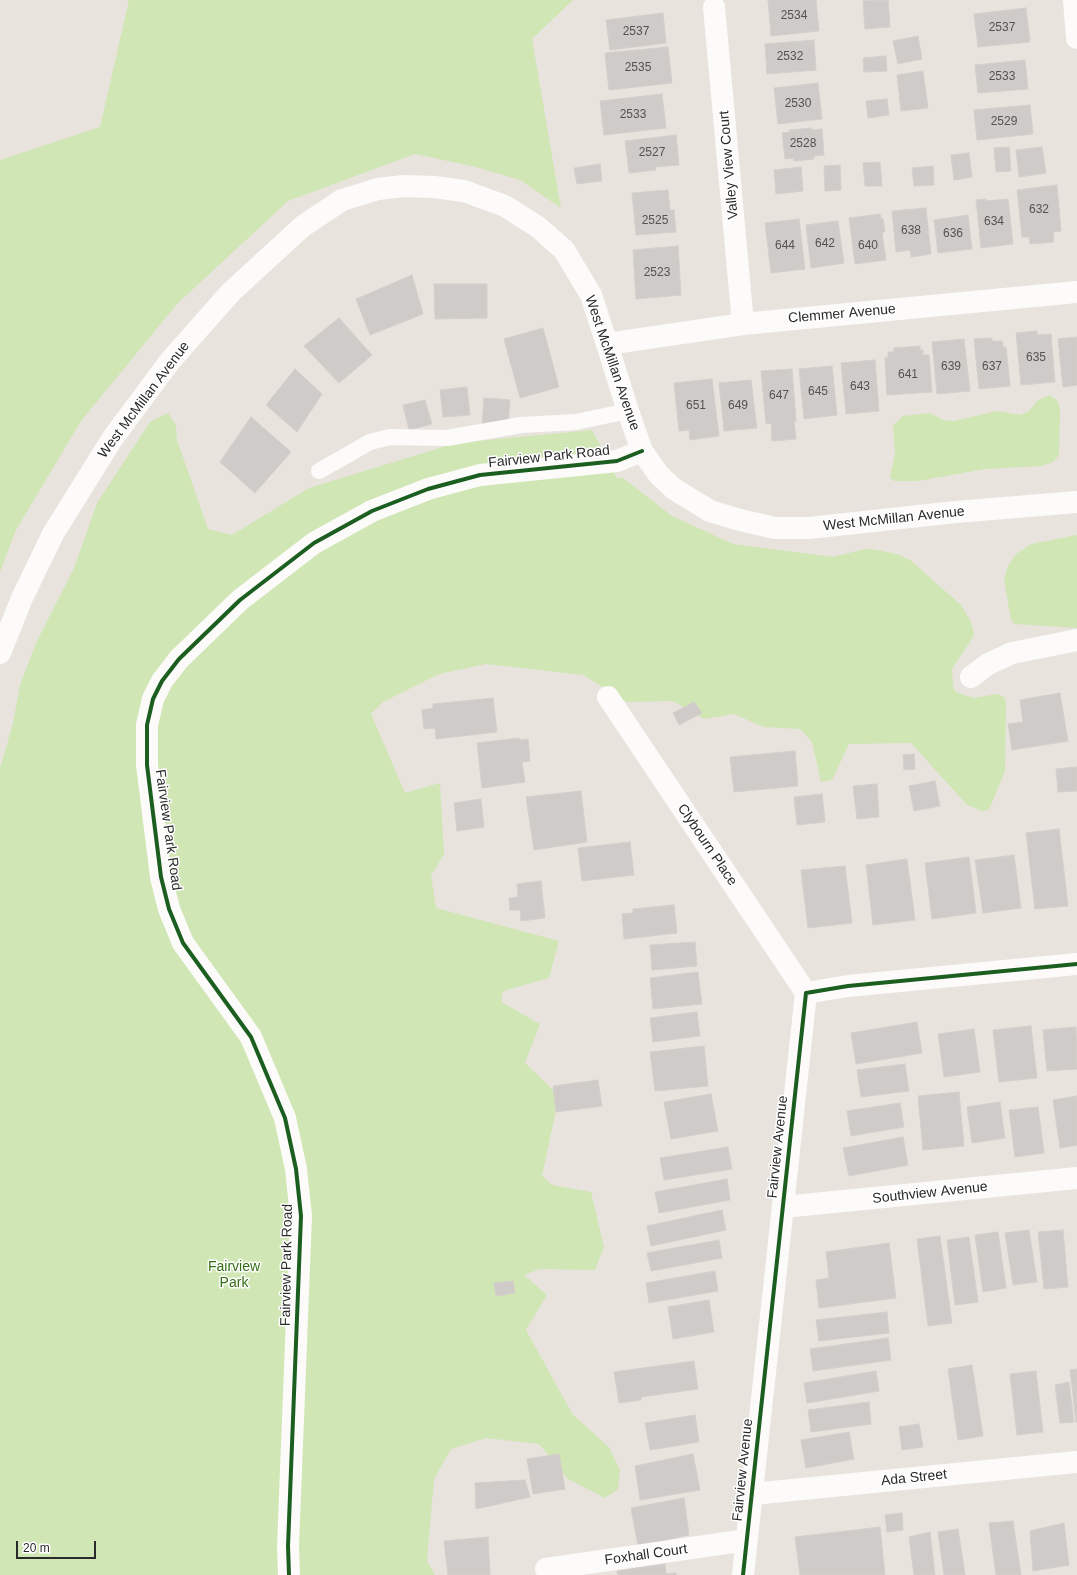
<!DOCTYPE html>
<html>
<head>
<meta charset="utf-8">
<style>
	body { margin:0 }
	#map { position:relative; width:1077px; height:1575px; overflow:hidden; background:#e9e3de; font-family:Helvetica,sans-serif }
	canvas { display:block }
	.scale { position:absolute; left:16px; top:1541px; width:80px; height:18px; box-sizing:border-box; border:2px solid #2a2a2a; border-top:0; padding-left:5px; font-size:12px; line-height:14px; white-space:nowrap; color:#2a2a2a; -webkit-text-stroke:3px #fff; paint-order:stroke }
</style>
</head>
<body>
<div id="map">
<canvas width="1077" height="1575"></canvas>
<div class="scale">20 m</div>
</div>
<script>
const g = document.querySelector('canvas').getContext('2d');
g.lineJoin = 'round';
function paint(path, color) {
  g.fillStyle = color;
  g.fill(path, 'evenodd');
}
function poly(rows) {
  const path = new Path2D();
  for (const r of rows) {
    path.moveTo(r[0], r[1]);
    for (let i = 2; i < r.length; i += 2) path.lineTo(r[i], r[i + 1]);
  }
  return path;
}
function stroke(path, color, width, dash) {
  g.strokeStyle = color;
  g.lineWidth = width;
  g.lineCap = dash ? 'butt' : 'round';
  g.setLineDash(dash || []);
  g.stroke(path);
}
function label(font, color, halo, rows, align = 'center') {
  g.font = font + ' Helvetica,sans-serif';
  g.lineWidth = 3;
  g.setLineDash([]);
  g.textBaseline = 'middle';
  g.strokeStyle = halo;
  g.fillStyle = color;
  for (const [text, x, y, turn = 0] of rows) {
    g.save();
    g.translate(x, y);
    g.rotate((+turn || 0) * Math.PI / 180);
    g.textAlign = isNaN(turn) ? turn : align;
    if (halo) g.strokeText(text, 0, 0);
    g.fillText(text, 0, 0);
    g.restore();
  }
}
const green = poly([
	[129,0,573,0,532,39,561,208,520,180,476,167,415,154,288,201,177,304,81,421,16,530,0,572,0,160,100,127],
	[1049,395,1057,400,1060,408,1059,455,1053,462,1042,466,985,469,918,481,894,481,890,477,895,453,893,425,903,416,930,413,943,420,954,421,997,411,1020,415,1029,411,1037,401],
	[168,413,176,425,177,440,208,529,232,535,309,488,456,443,592,430,617,478,623,478,672,516,733,544,833,557,865,549,872,549,897,554,910,560,961,605,971,622,974,633,972,639,952,669,953,687,956,692,973,698,998,694,1004,697,1006,702,1005,771,989,810,982,811,967,805,911,743,849,744,832,780,821,782,812,742,800,729,764,727,734,714,704,719,673,701,627,702,583,675,486,664,439,674,383,702,371,714,405,793,440,783,444,854,431,876,436,908,559,941,549,978,503,991,501,1002,540,1024,525,1063,559,1096,542,1176,552,1185,591,1192,604,1247,595,1270,540,1269,524,1275,547,1295,526,1330,573,1415,609,1447,620,1470,618,1489,605,1498,568,1479,539,1444,486,1438,451,1449,434,1479,427,1561,435,1575,0,1575,0,768,13,723,20,685,36,643,74,568,97,503,150,422],
	[1077,535,1077,628,1015,624,1011,620,1004,580,1007,568,1016,554,1031,544]
]);
const building = poly([
	[768,0,816,0,819,31,771,36,768,0],
	[888,0,890,27,865,29,863,1,888,0],
	[1026,8,1030,42,978,47,974,14,1026,8],
	[663,13,666,43,610,50,606,20,663,13],
	[918,36,922,59,898,64,893,41,918,36],
	[814,40,816,70,767,74,765,44,814,40],
	[668,47,672,83,609,90,605,53,668,47],
	[886,56,887,71,864,72,863,58,886,56],
	[1025,60,1028,89,978,93,975,65,1025,60],
	[923,71,928,108,901,111,897,75,923,71],
	[818,83,822,119,778,124,774,88,818,83],
	[662,94,666,128,604,135,600,101,662,94],
	[887,99,889,115,868,118,866,101,887,99],
	[1030,105,1033,134,977,140,974,110,1030,105],
	[812,128,812,130,822,129,824,155,814,156,814,159,794,161,793,158,785,159,782,133,790,132,789,130,812,128],
	[676,135,679,165,655,167,656,170,629,173,625,141,676,135],
	[1009,147,1011,171,996,172,994,148,1009,147],
	[1042,147,1046,173,1019,177,1016,150,1042,147],
	[969,153,972,177,954,180,951,155,969,153],
	[880,162,882,186,865,186,863,163,880,162],
	[600,164,602,181,577,184,574,168,600,164],
	[840,165,841,190,825,191,824,166,840,165],
	[933,166,934,185,914,186,912,168,933,166],
	[801,167,803,191,776,194,774,170,801,167],
	[1057,185,1061,231,1053,232,1054,242,1030,244,1029,237,1022,237,1017,190,1057,185],
	[668,190,670,210,674,210,676,232,636,235,632,193,668,190],
	[986,199,986,201,1008,199,1013,244,981,248,976,200,986,199],
	[926,208,931,254,911,257,910,250,896,252,892,211,926,208],
	[880,214,881,219,883,218,885,232,882,232,886,260,855,264,849,218,880,214],
	[968,215,972,249,938,253,934,220,968,215],
	[799,219,805,269,771,273,765,223,799,219],
	[838,221,844,263,811,268,806,225,838,221],
	[678,246,681,295,636,299,633,250,678,246],
	[412,275,423,314,370,335,356,299,412,275],
	[434,284,487,284,487,318,435,319,434,284],
	[339,318,372,355,339,383,304,346,339,318],
	[543,328,559,387,520,398,504,339,543,328],
	[1037,331,1037,335,1051,334,1055,382,1021,385,1016,333,1037,331],
	[1077,337,1077,385,1063,387,1058,339,1077,337],
	[992,338,992,341,1002,341,1003,347,1006,347,1010,386,979,389,974,339,992,338],
	[964,339,970,391,937,394,932,342,964,339],
	[920,346,920,350,923,350,923,355,929,355,932,392,887,395,885,358,888,358,888,352,894,352,894,348,920,346],
	[875,360,879,411,846,414,841,363,875,360],
	[832,366,837,415,804,419,799,369,832,366],
	[295,369,322,394,297,432,266,405,295,369],
	[792,369,796,421,794,421,796,439,772,441,771,423,766,424,761,371,792,369],
	[712,379,719,436,690,440,689,430,679,431,674,383,712,379],
	[751,380,757,428,724,431,719,383,751,380],
	[467,387,470,415,443,417,440,390,467,387],
	[484,398,510,400,508,427,482,425,484,398],
	[425,400,432,424,409,430,403,405,425,400],
	[251,417,291,452,255,493,220,462,251,417],
	[1060,693,1068,741,1012,750,1008,724,1023,722,1020,700,1060,693],
	[493,698,497,732,436,739,435,728,424,729,422,710,433,708,433,704,493,698],
	[694,702,702,713,679,725,673,713,694,702],
	[519,738,520,740,528,739,530,761,522,762,525,782,482,788,477,743,519,738],
	[795,751,798,786,734,792,730,757,795,751],
	[914,754,915,769,904,770,903,755,914,754],
	[1077,767,1077,791,1058,792,1056,769,1077,767],
	[935,781,940,806,914,811,909,786,935,781],
	[877,784,879,817,857,819,853,786,877,784],
	[581,791,587,842,534,850,526,797,581,791],
	[822,794,825,822,797,825,794,797,822,794],
	[481,799,484,827,457,831,454,803,481,799],
	[1059,829,1068,906,1035,909,1026,833,1059,829],
	[630,842,634,875,582,881,578,848,630,842],
	[1014,855,1021,908,983,913,975,860,1014,855],
	[969,857,976,913,932,919,925,863,969,857],
	[907,859,915,920,873,925,866,865,907,859],
	[845,866,852,923,808,928,801,870,845,866],
	[541,881,545,918,521,921,520,910,510,910,509,898,518,897,517,884,541,881],
	[674,905,677,933,624,939,622,914,633,913,633,909,674,905],
	[695,942,697,966,652,970,650,945,695,942],
	[698,972,702,1004,653,1009,650,978,698,972],
	[697,1012,700,1036,653,1042,650,1018,697,1012],
	[917,1022,922,1053,856,1064,851,1033,917,1022],
	[1031,1026,1037,1078,999,1082,993,1030,1031,1026],
	[1076,1027,1077,1069,1047,1071,1043,1030,1076,1027],
	[974,1029,980,1072,944,1077,938,1034,974,1029],
	[704,1046,708,1086,655,1091,650,1052,704,1046],
	[905,1064,909,1091,861,1097,857,1070,905,1064],
	[598,1080,602,1106,556,1112,553,1086,598,1080],
	[959,1092,964,1146,923,1150,918,1096,959,1092],
	[711,1094,718,1131,671,1139,664,1102,711,1094],
	[1077,1096,1077,1145,1060,1148,1053,1100,1077,1096],
	[1000,1102,1005,1138,972,1143,967,1107,1000,1102],
	[900,1103,904,1127,851,1136,847,1111,900,1103],
	[1038,1107,1044,1153,1015,1157,1009,1110,1038,1107],
	[903,1137,908,1165,849,1176,843,1148,903,1137],
	[728,1147,732,1169,664,1180,660,1158,728,1147],
	[727,1179,730,1200,659,1213,655,1192,727,1179],
	[722,1210,726,1230,651,1246,647,1226,722,1210],
	[1029,1230,1037,1282,1013,1285,1005,1233,1029,1230],
	[1063,1230,1068,1287,1044,1289,1038,1232,1063,1230],
	[998,1232,1006,1288,983,1292,975,1235,998,1232],
	[940,1236,952,1323,928,1326,917,1239,940,1236],
	[969,1237,978,1302,955,1305,947,1240,969,1237],
	[719,1240,722,1258,651,1271,647,1253,719,1240],
	[889,1243,896,1298,819,1308,816,1280,829,1278,826,1252,889,1243],
	[715,1271,718,1291,649,1303,646,1283,715,1271],
	[513,1281,515,1293,496,1296,494,1283,513,1281],
	[709,1300,714,1332,673,1339,668,1307,709,1300],
	[887,1312,889,1333,819,1341,816,1320,887,1312],
	[888,1338,891,1360,813,1371,810,1349,888,1338],
	[694,1361,698,1389,641,1397,641,1400,619,1403,614,1372,694,1361],
	[972,1365,983,1436,958,1440,948,1369,972,1365],
	[1077,1369,1077,1422,1076,1422,1070,1370,1077,1369],
	[876,1371,879,1391,807,1403,804,1383,876,1371],
	[1036,1371,1043,1432,1017,1435,1010,1374,1036,1371],
	[1069,1382,1074,1422,1060,1423,1055,1385,1069,1382],
	[869,1402,871,1424,811,1432,808,1410,869,1402],
	[695,1415,699,1442,650,1450,645,1423,695,1415],
	[919,1424,923,1447,902,1450,899,1427,919,1424],
	[849,1432,854,1459,806,1468,801,1440,849,1432],
	[559,1454,565,1489,533,1494,527,1459,559,1454],
	[693,1454,700,1490,640,1500,635,1466,693,1454],
	[525,1480,530,1497,476,1509,475,1483,525,1480],
	[684,1498,689,1535,638,1546,631,1508,684,1498],
	[902,1513,903,1530,887,1532,885,1515,902,1513],
	[1013,1521,1021,1575,996,1575,989,1523,1013,1521],
	[1064,1523,1069,1565,1033,1571,1030,1531,1064,1523],
	[880,1527,885,1575,800,1575,795,1537,880,1527],
	[958,1529,965,1575,944,1575,938,1532,958,1529],
	[930,1532,935,1575,914,1575,909,1537,930,1532],
	[488,1537,490,1575,448,1575,444,1541,488,1537],
	[665,1564,666,1574,676,1573,676,1575,618,1575,617,1571,665,1564]
]);
const service = poly([
	[319,471,370,442,390,437,447,438,521,425,576,422,628,411]
]);
const minor = poly([
	[1074,0,1077,38],
	[714,7,743,324],
	[607,344,743,324,1077,292],
	[971,677,988,664,1012,653,1077,640],
	[608,697,806,993],
	[783,1207,1077,1178],
	[752,1494,1077,1462],
	[546,1569,747,1540],
	[289,1575,288,1546,301,1216,296,1169,285,1118,251,1037,183,943,169,909,161,877,147,765,147,725,153,699,162,681,179,659,240,600,314,543,372,511,428,489,480,475,617,461,642,451],
	[743,1575,806,993,848,986,1077,964]
]);
const secondary = poly([
	[0,653,22,598,53,534,112,439,170,361,231,292,303,226,342,200,378,189,404,186,434,187,464,191,505,206,538,227,564,250,591,295,607,344,626,405,642,451,659,475,674,489,710,511,740,520,775,528,809,528,956,512,1077,502]
]);
const cycleway = poly([
	[289,1575,288,1546,301,1216,296,1169,285,1118,251,1037,183,943,169,909,161,877,147,765,147,725,153,699,162,681,179,659,240,600,314,543,372,511,428,489,480,475,617,461,642,451],
	[743,1575,806,993,848,986,1077,964]
]);
const numberNames = [
	["2534",794,16],
	["2537",1002,28],
	["2537",636,32],
	["2532",790,57],
	["2535",638,68],
	["2533",1002,77],
	["2530",798,104],
	["2533",633,115],
	["2529",1004,122],
	["2528",803,144],
	["2527",652,153],
	["632",1039,210],
	["2525",655,221],
	["634",994,222],
	["638",911,231],
	["636",953,234],
	["642",825,244],
	["644",785,246],
	["640",868,246],
	["2523",657,273],
	["635",1036,358],
	["639",951,367],
	["637",992,367],
	["641",908,375],
	["643",860,387],
	["645",818,392],
	["647",779,396],
	["651",696,406],
	["649",738,406]
];
const streetNames = [
	["Valley View Court",729,165,-95],
	["Clemmer Avenue",842,314,-5],
	["West McMillan Avenue",612,363,71],
	["West McMillan Avenue",144,400,-53],
	["Fairview Park Road",549,457,-6],
	["West McMillan Avenue",894,519,-6],
	["Fairview Park Road",168,830,82],
	["Clybourn Place",707,845,56],
	["Fairview Avenue",778,1147,-84],
	["Southview Avenue",930,1193,-6],
	["Fairview Park Road",287,1265,-89],
	["Fairview Avenue",743,1470,-84],
	["Ada Street",914,1478,-6],
	["Foxhall Court",646,1555,-8]
];
const parkNames = [
	["Fairview",234,1267],
	["Park",234,1283]
];
paint(green, '#d0e6b4');
paint(building, '#cfcbc8');
stroke(building, '#d4cfcb', 1);
stroke(service, '#fcfbfa', 16);
stroke(minor, '#fcfbfa', 22);
stroke(secondary, '#fcfbfa', 22);
stroke(cycleway, '#1b5e20', 4);
label('12px', '#545352', null, numberNames);
label('14px', '#2a2a2a', '#fff', streetNames);
label('14px', '#346d14', '#fff', parkNames);
</script>
</body>
</html>
